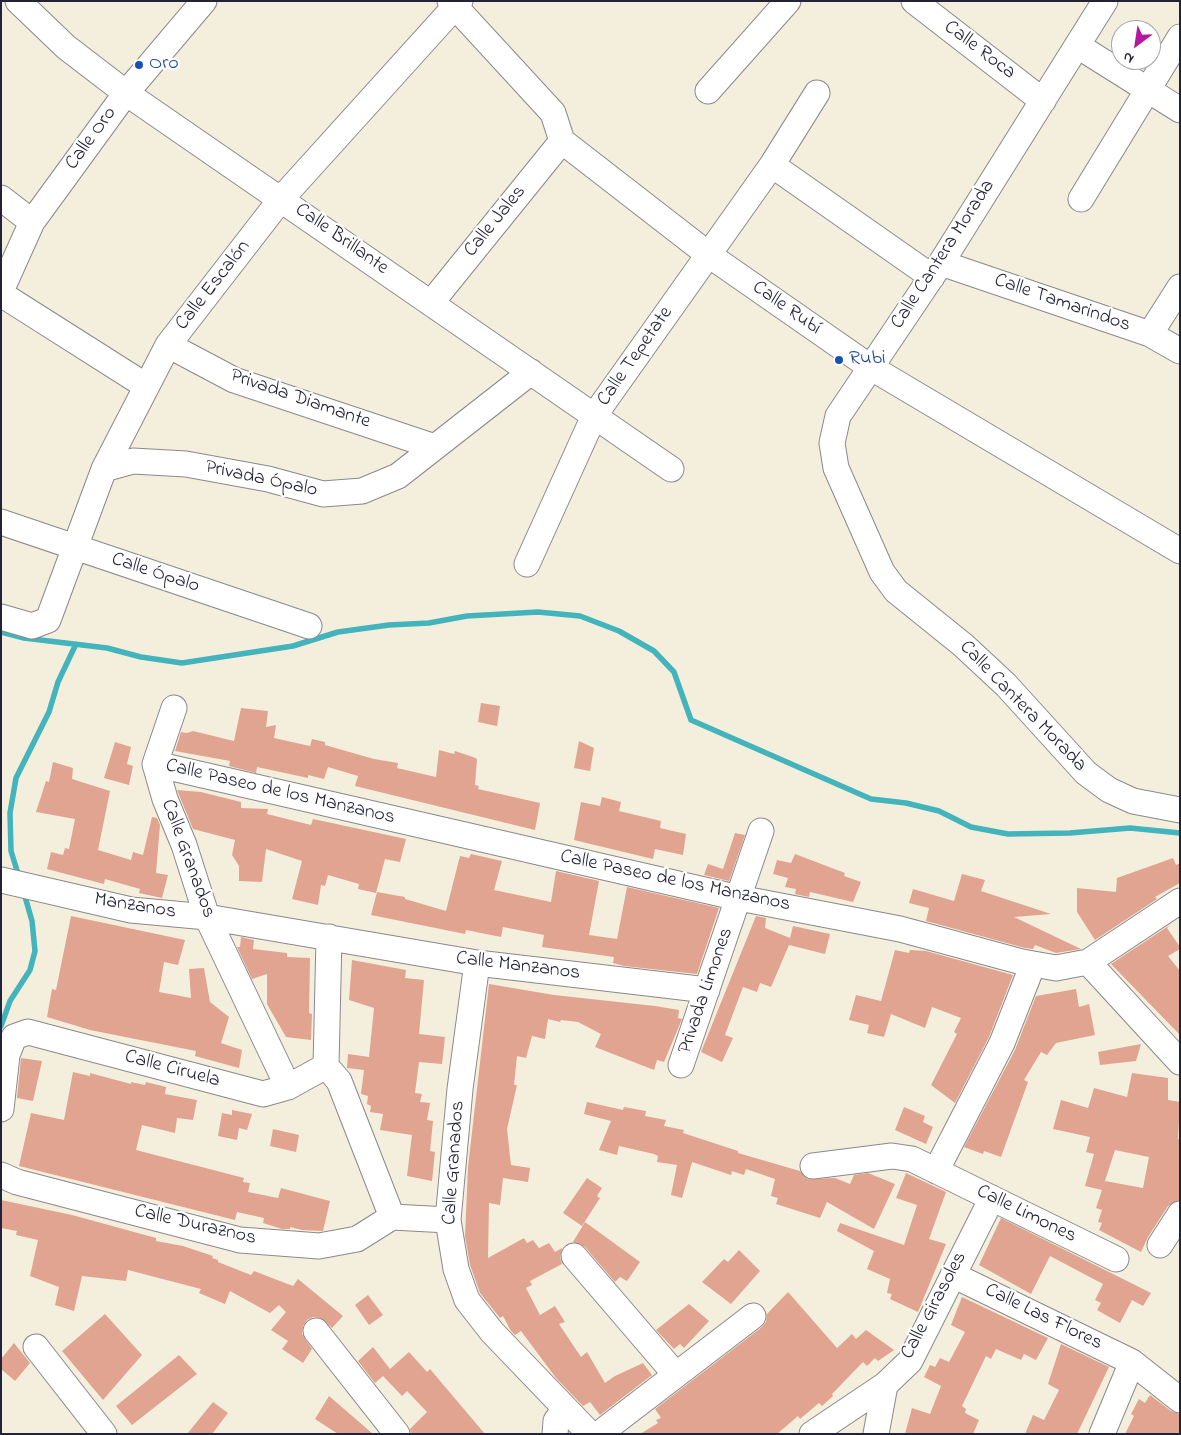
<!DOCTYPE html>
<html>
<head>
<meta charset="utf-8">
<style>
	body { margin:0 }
	#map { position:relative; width:1181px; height:1435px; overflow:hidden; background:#f4efdd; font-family:"Indie Flower",sans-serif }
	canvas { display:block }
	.frame { position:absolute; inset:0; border:2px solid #22223b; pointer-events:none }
	.north { position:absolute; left:1111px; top:20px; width:50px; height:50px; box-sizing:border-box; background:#fff; border:1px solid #a7a7b1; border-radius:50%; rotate:211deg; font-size:14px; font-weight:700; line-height:20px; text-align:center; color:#22223b }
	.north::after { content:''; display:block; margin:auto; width:18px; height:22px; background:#b5179e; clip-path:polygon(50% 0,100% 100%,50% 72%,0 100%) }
</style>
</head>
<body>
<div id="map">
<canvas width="1181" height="1435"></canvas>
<div class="frame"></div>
<div class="north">N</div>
</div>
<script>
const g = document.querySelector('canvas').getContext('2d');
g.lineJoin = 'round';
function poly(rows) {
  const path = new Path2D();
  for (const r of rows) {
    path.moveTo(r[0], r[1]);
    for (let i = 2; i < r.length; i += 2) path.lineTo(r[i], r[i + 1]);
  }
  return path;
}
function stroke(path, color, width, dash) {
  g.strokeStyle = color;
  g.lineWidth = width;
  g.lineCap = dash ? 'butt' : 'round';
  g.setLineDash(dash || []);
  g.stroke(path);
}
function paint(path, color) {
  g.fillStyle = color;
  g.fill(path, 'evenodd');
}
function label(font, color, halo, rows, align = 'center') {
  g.font = font + ' "Indie Flower",sans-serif';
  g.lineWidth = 4.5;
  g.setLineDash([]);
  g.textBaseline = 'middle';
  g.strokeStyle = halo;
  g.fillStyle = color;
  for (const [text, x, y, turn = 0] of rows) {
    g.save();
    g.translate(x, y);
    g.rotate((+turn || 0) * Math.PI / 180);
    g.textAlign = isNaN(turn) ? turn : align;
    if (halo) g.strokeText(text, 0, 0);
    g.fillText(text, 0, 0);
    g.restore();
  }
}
const stream = poly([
	[1,632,24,638,107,648,141,657,182,663,293,646,338,632,389,625,429,623,467,616,538,612,580,616,619,631,654,651,674,672,691,720,871,799,906,803,939,811,971,827,1008,834,1070,833,1130,828,1180,833],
	[19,877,11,851,10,813,16,778,49,712,58,682,76,644],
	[1,1026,10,1001,30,970,35,951,32,921,24,893]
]);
const building = poly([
	[481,703,500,706,497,726,478,722],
	[241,708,268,711,266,727,276,725,274,738,310,746,312,739,325,742,325,745,374,759,398,763,397,768,436,777,439,750,454,754,455,751,473,757,477,759,475,785,479,786,478,789,540,803,535,830,355,786,358,776,328,767,324,779,308,775,308,778,257,767,256,773,229,766,230,761,175,751,181,732,187,733,193,731,234,741],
	[579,741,594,748,590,771,574,768],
	[115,742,131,747,127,764,133,766,129,785,104,778],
	[53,762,73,768,72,779,110,791,98,850,131,860,133,852,143,855,152,817,157,818,160,825,156,873,168,875,162,898,139,893,140,889,105,879,104,884,47,869,51,852,63,855,65,848,69,849,75,819,36,812,46,781,49,782],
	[177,790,201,792,241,802,241,808,268,809,267,814,311,825,313,819,406,839,400,862,385,859,376,893,358,889,359,884,328,875,325,886,321,885,318,905,292,899,302,861,266,849,262,882,239,881,239,866,232,855,235,840,193,829],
	[602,797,621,802,619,811,661,821,660,828,686,834,683,855,655,849,653,859,574,840,581,802,600,806],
	[735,833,745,835,729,881,704,875,708,864,723,869],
	[471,854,502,861,494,890,551,902,556,871,599,881,589,935,617,939,627,887,719,908,697,974,624,966,613,963,614,957,542,947,544,935,503,927,501,937,466,930,465,934,371,915,377,892,405,897,405,899,446,911,460,856,469,858],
	[795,854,845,873,844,876,861,882,853,902,810,892,809,897,795,894,796,889,785,887,788,878,773,874,777,860,791,863],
	[1173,858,1176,865,1180,863,1180,883,1155,897,1157,899,1095,940,1077,912,1077,888,1116,892,1117,878],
	[962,874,985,880,981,891,1051,914,1014,917,1081,949,1056,953,1035,945,1033,949,1025,948,926,921,929,908,909,903,913,889,954,901],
	[71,916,185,940,178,965,164,962,159,992,191,998,189,969,204,968,210,1002,229,1017,221,1043,242,1050,239,1068,195,1056,196,1051,90,1030,47,1017,52,989,56,990],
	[756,916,766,918,765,928,790,938,793,926,830,934,825,954,789,945,771,987,760,983,757,992,743,987,725,1035,733,1038,722,1062,701,1052],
	[1170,925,1167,928,1180,947,1180,949,1168,956,1180,971,1180,1035,1111,964],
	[241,937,254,940,253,949,287,953,287,957,310,958,309,1013,312,1014,311,1040,286,1037,267,1004,267,974,252,979,237,947,240,947],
	[895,950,909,953,910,950,926,951,1013,975,989,1037,955,1103,931,1085,957,1034,954,1032,961,1018,932,1007,925,1028,891,1014,884,1037,867,1033,869,1025,849,1020,856,995,881,1001],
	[352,960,406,970,405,978,424,980,419,1034,445,1037,442,1064,419,1062,415,1093,422,1094,420,1102,430,1103,427,1120,433,1121,430,1151,435,1152,432,1181,407,1176,412,1135,380,1130,383,1114,370,1112,371,1106,367,1104,368,1096,361,1094,364,1070,347,1068,348,1054,369,1057,374,1008,349,1000],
	[489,984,554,995,655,1006,679,1010,678,1018,682,1019,664,1062,657,1060,654,1070,595,1047,601,1034,578,1022,561,1020,560,1022,548,1019,545,1039,532,1036,526,1058,517,1056,514,1085,517,1085,507,1129,511,1165,530,1168,528,1182,503,1178,500,1205,489,1203,488,1258,524,1238,527,1243,533,1240,539,1248,549,1243,555,1252,562,1248,560,1258,562,1264,530,1281,532,1285,526,1288,540,1315,555,1306,565,1322,559,1324,581,1357,587,1352,605,1383,615,1376,643,1363,652,1375,600,1415,590,1402,583,1406,556,1378,521,1331,515,1335,511,1331,503,1316,500,1318,480,1293,470,1265,465,1236,468,1167],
	[1076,989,1079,1007,1089,1004,1095,1035,1056,1043,1047,1055,1041,1052,1024,1080,1028,1082,1001,1157,984,1151,983,1154,964,1147,1015,1050,1036,996],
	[1141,1044,1136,1061,1100,1065,1098,1052],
	[21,1058,42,1061,33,1101,17,1098],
	[73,1072,90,1076,90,1073,131,1084,131,1082,145,1085,146,1082,166,1087,165,1094,197,1100,193,1120,177,1118,175,1133,142,1125,136,1150,244,1178,243,1182,250,1183,248,1192,278,1198,281,1188,330,1201,323,1231,302,1230,290,1227,290,1229,282,1229,263,1223,264,1218,237,1212,235,1220,19,1166,31,1113,64,1120],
	[1132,1073,1168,1078,1168,1100,1180,1102,1178,1139,1180,1139,1180,1200,1168,1206,1148,1237,1141,1252,1099,1230,1102,1223,1098,1222,1102,1210,1096,1208,1105,1181,1143,1188,1149,1157,1115,1150,1102,1190,1085,1186,1094,1154,1086,1152,1090,1137,1053,1129,1061,1100,1088,1108,1094,1088,1127,1097],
	[587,1102,623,1110,624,1107,646,1111,645,1116,666,1120,664,1126,684,1130,683,1133,738,1151,738,1153,800,1171,808,1179,835,1178,850,1184,854,1175,868,1173,895,1184,874,1229,827,1202,820,1218,776,1204,778,1198,771,1196,775,1179,746,1169,744,1175,732,1171,731,1175,692,1162,682,1198,671,1195,677,1165,657,1162,658,1156,654,1154,619,1146,617,1155,599,1150,611,1121,584,1114],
	[904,1107,925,1116,923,1122,933,1127,926,1144,895,1130],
	[232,1110,252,1114,247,1130,239,1128,237,1140,218,1136,222,1113,232,1115],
	[273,1129,299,1135,296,1152,270,1146],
	[906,1173,946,1192,929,1239,946,1244,918,1312,890,1299,892,1294,887,1293,890,1279,867,1269,874,1251,837,1231,840,1223,904,1245,917,1205,896,1198],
	[587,1178,602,1188,597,1196,600,1198,582,1226,563,1213],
	[1,1200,72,1215,156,1238,156,1241,183,1246,213,1256,212,1258,218,1260,218,1262,251,1275,254,1271,293,1286,298,1279,343,1316,332,1328,321,1318,313,1317,307,1320,303,1326,302,1334,312,1349,303,1363,282,1349,288,1341,271,1330,286,1312,279,1305,270,1313,230,1291,225,1304,199,1293,201,1289,128,1270,126,1281,82,1276,74,1311,55,1305,59,1287,30,1276,38,1240,16,1235,17,1231,1,1228],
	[1001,1218,1151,1293,1143,1306,1132,1300,1120,1323,1097,1310,1101,1303,1095,1300,1103,1284,1050,1256,1031,1294,979,1265],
	[585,1222,640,1262,627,1281,620,1277,615,1282,585,1247,573,1242],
	[739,1250,760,1271,731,1304,702,1282,724,1259,728,1262],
	[788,1292,837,1348,852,1334,856,1339,866,1330,894,1350,878,1361,875,1358,867,1366,863,1362,832,1394,833,1396,822,1406,819,1403,800,1419,798,1416,777,1434,640,1434,658,1423,656,1420,661,1418,655,1409,762,1327,766,1322,767,1314],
	[368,1295,383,1315,369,1325,355,1305],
	[962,1297,1048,1338,1036,1360,1024,1354,1021,1360,996,1349,991,1359,986,1356,962,1406,966,1409,965,1413,979,1420,973,1434,905,1434,912,1408,930,1414,941,1386,924,1377,930,1365,935,1367,940,1358,949,1362,965,1332,951,1325],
	[689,1304,709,1321,684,1348,680,1344,674,1349,656,1330],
	[105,1314,142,1355,103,1400,62,1351],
	[14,1343,30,1363,15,1381,1,1369,1,1359],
	[1061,1344,1109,1367,1077,1434,1025,1434,1033,1415,1044,1420,1059,1390,1048,1384],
	[373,1347,390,1369,409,1352,427,1372,430,1369,485,1434,411,1434,410,1429,427,1412,407,1391,402,1396,383,1376,375,1383,358,1361],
	[179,1355,197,1374,132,1425,116,1406],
	[1150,1395,1171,1411,1180,1414,1180,1434,1125,1434,1134,1416,1131,1414,1139,1399,1145,1403],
	[329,1396,373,1434,338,1434,315,1419],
	[213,1402,228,1413,212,1434,187,1434]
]);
const minor = poly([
	[18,1,66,47,126,93,671,469],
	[450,1,553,113,562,141,709,255,870,367,1180,551],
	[914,1,1043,101],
	[1105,1,941,263,838,416,832,443,836,468,882,572,896,591,963,645,1006,685,1086,773,1109,790,1133,801,1180,810],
	[1078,46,1180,110],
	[708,91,788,1],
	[772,165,932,277],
	[1,198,32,222],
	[1081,199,1180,37],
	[941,263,1150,334,1180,351],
	[1,291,32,222,126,93,204,1],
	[1,294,146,386],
	[431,303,562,141],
	[1150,334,1180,287],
	[168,345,234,380,435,447],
	[104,469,133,461,186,464,268,479,323,494,362,491,398,476,531,372],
	[1,522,309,626],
	[527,564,594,416,772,165,817,93],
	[1,617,32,626,48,620,104,469,168,345,281,199,460,1],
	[174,708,155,764,165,799,184,845,207,917,288,1087],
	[155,764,739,898,900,929,1022,962,1056,968,1088,962,1180,901],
	[1,880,131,910,207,917,477,963,707,990],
	[1088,962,1180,1062],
	[477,963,460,1089,448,1220,456,1269,467,1300,492,1332,590,1434],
	[681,1065,761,831],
	[326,1066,339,1081,392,1217],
	[326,1066,329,937],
	[1,1109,7,1055,14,1037,28,1032,263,1094,288,1087,326,1066],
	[813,1166,892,1156,912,1159,1116,1259],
	[936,1171,1002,1043,1033,964],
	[1,1175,17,1182,240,1240,319,1246,357,1239,392,1217,448,1220],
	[1160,1245,1180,1214],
	[574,1256,676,1375],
	[953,1275,1132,1362,1180,1400],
	[316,1331,397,1434],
	[36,1347,104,1434],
	[555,1434,556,1421,565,1408],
	[599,1434,753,1316],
	[812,1434,885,1385,910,1361,992,1198],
	[876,1434,885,1385],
	[1102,1434,1132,1362]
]);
const markers = [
	[139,65,5,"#1a4fb4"],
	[839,360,5,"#1a4fb4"]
];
const streetNames = [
	["Calle Roca",979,51,37],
	["Calle Oro",92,139,-54],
	["Calle Jales",496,222,-51],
	["Calle Brillante",341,240,35],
	["Calle Cantera Morada",944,255,-57],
	["Calle Escalón",214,286,-52],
	["Calle Tamarindos",1062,304,19],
	["Calle Rubí",786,309,35],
	["Calle Tepetate",636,357,-55],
	["Privada Diamante",300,400,19],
	["Privada Ópalo",261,480,12],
	["Calle Ópalo",155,574,18],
	["Calle Cantera Morada",1022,707,46],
	["Calle Paseo de los Manzanos",280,793,13],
	["Calle Granados",187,859,70],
	["Calle Paseo de los Manzanos",675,882,12],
	["Manzanos",135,907,9],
	["Calle Manzanos",518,967,7],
	["Privada Limones",707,991,-71],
	["Calle Ciruela",172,1070,15],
	["Calle Granados",455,1163,-86],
	["Calle Limones",1026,1215,26],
	["Calle Duraznos",195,1226,13],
	["Calle Girasoles",935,1306,-62],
	["Calle Las Flores",1043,1318,26]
];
const transitNames = [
	["Oro",149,65],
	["Rubi",849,360]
];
stroke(stream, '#43b3bc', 5.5);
paint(building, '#e1a490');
stroke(minor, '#8b888c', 27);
stroke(minor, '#fff', 25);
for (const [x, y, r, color] of markers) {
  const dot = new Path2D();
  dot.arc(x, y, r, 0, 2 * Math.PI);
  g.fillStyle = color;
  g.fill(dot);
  stroke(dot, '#fff', 2);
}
label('20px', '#22223b', '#fff', streetNames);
label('20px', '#164399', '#fff', transitNames, 'left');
</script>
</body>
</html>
